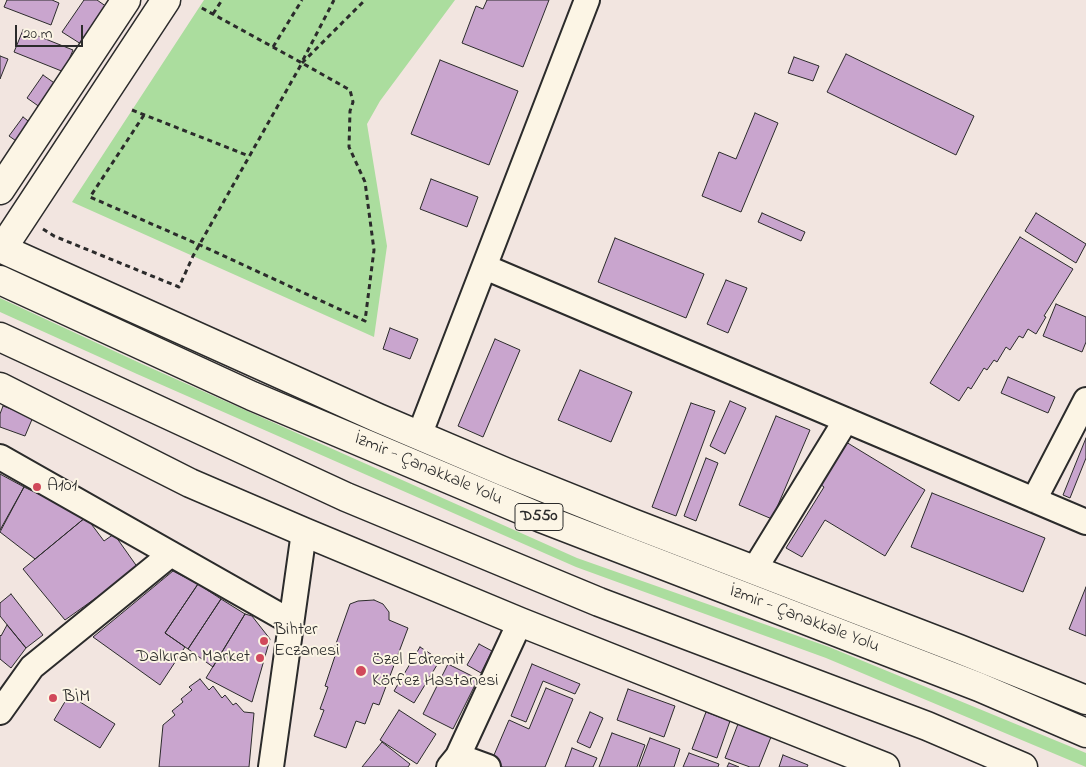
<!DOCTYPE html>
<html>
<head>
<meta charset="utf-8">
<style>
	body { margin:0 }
	#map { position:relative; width:1086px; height:767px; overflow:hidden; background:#f2e5e0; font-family:"Indie Flower",sans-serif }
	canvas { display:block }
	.scale { position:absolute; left:15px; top:25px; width:68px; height:22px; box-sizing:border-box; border:2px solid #2b2b2b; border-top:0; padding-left:6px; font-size:15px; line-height:18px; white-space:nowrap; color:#2b2b2b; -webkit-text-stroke:4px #fcf5e5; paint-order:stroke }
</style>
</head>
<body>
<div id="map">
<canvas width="1086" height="767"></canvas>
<div class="scale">20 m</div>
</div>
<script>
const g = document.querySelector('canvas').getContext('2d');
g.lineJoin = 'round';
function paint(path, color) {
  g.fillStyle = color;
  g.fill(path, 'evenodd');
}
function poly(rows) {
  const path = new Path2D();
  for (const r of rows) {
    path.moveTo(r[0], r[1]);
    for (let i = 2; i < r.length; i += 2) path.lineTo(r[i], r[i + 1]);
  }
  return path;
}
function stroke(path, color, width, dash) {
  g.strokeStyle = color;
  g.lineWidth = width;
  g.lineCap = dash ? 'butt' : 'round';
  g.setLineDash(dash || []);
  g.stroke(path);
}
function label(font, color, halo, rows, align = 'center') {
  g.font = font + ' "Indie Flower",sans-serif';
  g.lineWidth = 4;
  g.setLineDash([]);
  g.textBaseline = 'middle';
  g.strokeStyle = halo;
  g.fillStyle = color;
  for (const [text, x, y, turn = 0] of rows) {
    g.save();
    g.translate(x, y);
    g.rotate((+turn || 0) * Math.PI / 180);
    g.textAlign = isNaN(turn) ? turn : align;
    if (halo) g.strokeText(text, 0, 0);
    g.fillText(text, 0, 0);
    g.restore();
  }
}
const green = poly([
	[204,0,455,0,380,101,367,124,387,246,374,337,72,202],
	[0,298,142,364,577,558,829,647,1086,753,1086,767,826,658,576,567,137,374,0,312]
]);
const building = poly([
	[7,0,52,0,59,3,51,25,4,7,7,0],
	[84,0,97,0,107,7,81,44,62,32,84,0],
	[487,0,549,0,523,67,462,43,476,6,483,9,487,0],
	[23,30,73,50,64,72,14,52,23,30],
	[846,54,974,116,956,155,827,92,846,54],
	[0,56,8,59,0,79,0,56],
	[794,57,819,66,813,81,788,73,794,57],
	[440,60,518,91,489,165,411,134,440,60],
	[43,75,60,87,44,110,27,98,43,75],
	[755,113,778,123,741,212,702,196,719,152,736,159,755,113],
	[23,117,36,127,22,145,9,136,23,117],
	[431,179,478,197,467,227,420,209,431,179],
	[762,213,805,232,801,241,758,222,762,213],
	[1036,213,1086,244,1076,263,1025,231,1036,213],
	[1020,237,1073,269,1044,316,1046,317,1036,334,1028,329,1023,338,1019,336,1010,350,1006,347,997,362,994,360,987,370,984,368,971,389,968,387,959,401,930,383,1020,237],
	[615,238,704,274,686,318,598,282,615,238],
	[726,280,747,288,728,333,707,324,726,280],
	[1056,304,1086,317,1086,342,1082,352,1043,336,1056,304],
	[390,328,418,339,410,359,383,349,390,328],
	[495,339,520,350,483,437,458,426,495,339],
	[580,370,632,392,611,442,558,420,580,370],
	[1008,377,1055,397,1048,413,1001,393,1008,377],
	[730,401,746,408,725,454,710,446,730,401],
	[691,403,715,411,676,516,652,507,691,403],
	[3,406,33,417,25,436,0,427,0,414,3,406],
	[776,416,810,430,772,519,739,505,776,416],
	[1086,438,1086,458,1070,498,1063,495,1086,438],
	[846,442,925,490,885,556,825,520,802,557,786,548,824,487,820,484,846,442],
	[706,458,718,463,696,521,684,516,706,458],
	[0,474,24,487,0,530,0,474],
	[24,487,86,517,35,559,0,532,24,487],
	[932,493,1045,538,1023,592,911,547,932,493],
	[86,517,104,541,114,534,138,568,65,620,23,569,86,517],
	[173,571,198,584,165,633,185,647,160,685,93,637,173,571],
	[198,584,221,599,188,649,165,633,198,584],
	[1086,587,1086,636,1069,629,1086,587],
	[11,594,43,635,26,648,0,616,0,603,11,594],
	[221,599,245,614,213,667,188,649,221,599],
	[374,600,383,604,389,612,389,620,408,628,379,705,373,703,365,724,356,721,346,748,314,736,324,710,320,709,328,687,325,686,335,656,332,655,350,604,358,601,374,600],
	[245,614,252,616,270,639,252,702,206,678,245,614],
	[7,625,26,648,11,668,0,659,0,635,1,636,7,625],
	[479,644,492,651,481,673,467,665,479,644],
	[420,647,440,660,414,703,394,691,420,647],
	[448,664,478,679,453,729,423,714,448,664],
	[532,664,580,684,575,694,543,681,526,722,511,716,532,664],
	[200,679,209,690,213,686,222,698,225,695,233,705,236,703,244,712,254,713,249,767,159,767,163,725,175,715,172,711,183,702,181,699,192,690,189,687,200,679],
	[546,688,573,699,545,767,503,767,491,762,509,720,529,729,546,688],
	[628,689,675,706,664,737,617,720,628,689],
	[69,695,115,724,100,748,54,720,69,695],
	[399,710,436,734,417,764,380,740,399,710],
	[590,712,603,718,590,748,577,742,590,712],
	[706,712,730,721,717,758,692,749,706,712],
	[738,724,771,737,759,767,750,767,725,758,738,724],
	[612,733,645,745,637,767,599,767,612,733],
	[650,738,680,749,674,767,639,767,650,738],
	[382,742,410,764,408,767,362,767,382,742],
	[572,748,597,758,593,767,565,767,572,748],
	[689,753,719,764,718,767,683,767,689,753],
	[783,755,808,765,807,767,779,767,783,755],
	[729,763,739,767,727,767,729,763]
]);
const path = poly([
	[213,14,222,0],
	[273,47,302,0],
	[303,60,334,0],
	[302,63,365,0],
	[132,110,249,156],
	[144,115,90,197,200,245,365,321,374,250,365,182,349,147,350,111,353,102,350,90,302,63],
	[43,229,54,236,179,287,193,256,302,63,200,7]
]);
const minor = poly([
	[485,267,1086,522],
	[419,436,587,0],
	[0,457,291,622],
	[1034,500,1086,400],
	[754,570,846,420],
	[0,712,32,667,171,554],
	[458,756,488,767],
	[271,767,304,532],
	[449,767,458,756,520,622]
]);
const tertiary = poly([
	[0,190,126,0],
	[2,249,166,0]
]);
const secondary = poly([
	[0,248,378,418,505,472,632,523,959,649,1086,700],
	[0,387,190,483,304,532,520,622,885,767]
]);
const trunk = poly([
	[0,280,252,396,541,518,979,687,1086,733],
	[0,337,346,497,599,602,927,726,1023,767]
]);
const markers = [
	[37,487,5,"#d1495b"],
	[264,641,5,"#d1495b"],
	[260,658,5,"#d1495b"],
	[361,671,6,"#d1495b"],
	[53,698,5,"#d1495b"]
];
const shields = [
	[539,517,48]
];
const shieldNames = [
	["D550",539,517]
];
const streetNames = [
	["İzmir - Çanakkale Yolu",428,470,23],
	["İzmir - Çanakkale Yolu",804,620,21]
];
const poiNames = [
	["A101",47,487],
	["Bihter",274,631],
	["Eczanesi",274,652],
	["Dalkıran Market",250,658,"right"],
	["Özel Edremit",372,661],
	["Körfez Hastanesi",372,682],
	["BİM",63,698]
];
paint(green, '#abdd9e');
paint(building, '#c9a5ce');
stroke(building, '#2b2b2b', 1);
stroke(minor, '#2b2b2b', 28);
stroke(tertiary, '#2b2b2b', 31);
stroke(secondary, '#2b2b2b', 31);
stroke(trunk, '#2b2b2b', 31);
stroke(path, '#2b2b2b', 3, [5, 4]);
stroke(minor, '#fcf5e5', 24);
stroke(tertiary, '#fcf5e5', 28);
stroke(secondary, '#fcf5e5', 28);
stroke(trunk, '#fcf5e5', 28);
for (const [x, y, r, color] of markers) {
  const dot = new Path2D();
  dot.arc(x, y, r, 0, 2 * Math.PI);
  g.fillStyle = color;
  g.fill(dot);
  stroke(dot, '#fcf5e5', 2);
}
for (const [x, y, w] of shields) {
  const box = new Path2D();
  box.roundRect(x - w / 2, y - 13.5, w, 27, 4);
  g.fillStyle = '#fcf5e5';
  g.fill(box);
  stroke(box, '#2b2b2b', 1);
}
label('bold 16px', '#2b2b2b', null, shieldNames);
label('18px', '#2b2b2b', '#fcf5e5', streetNames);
label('18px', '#2b2b2b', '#fcf5e5', poiNames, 'left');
</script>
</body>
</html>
